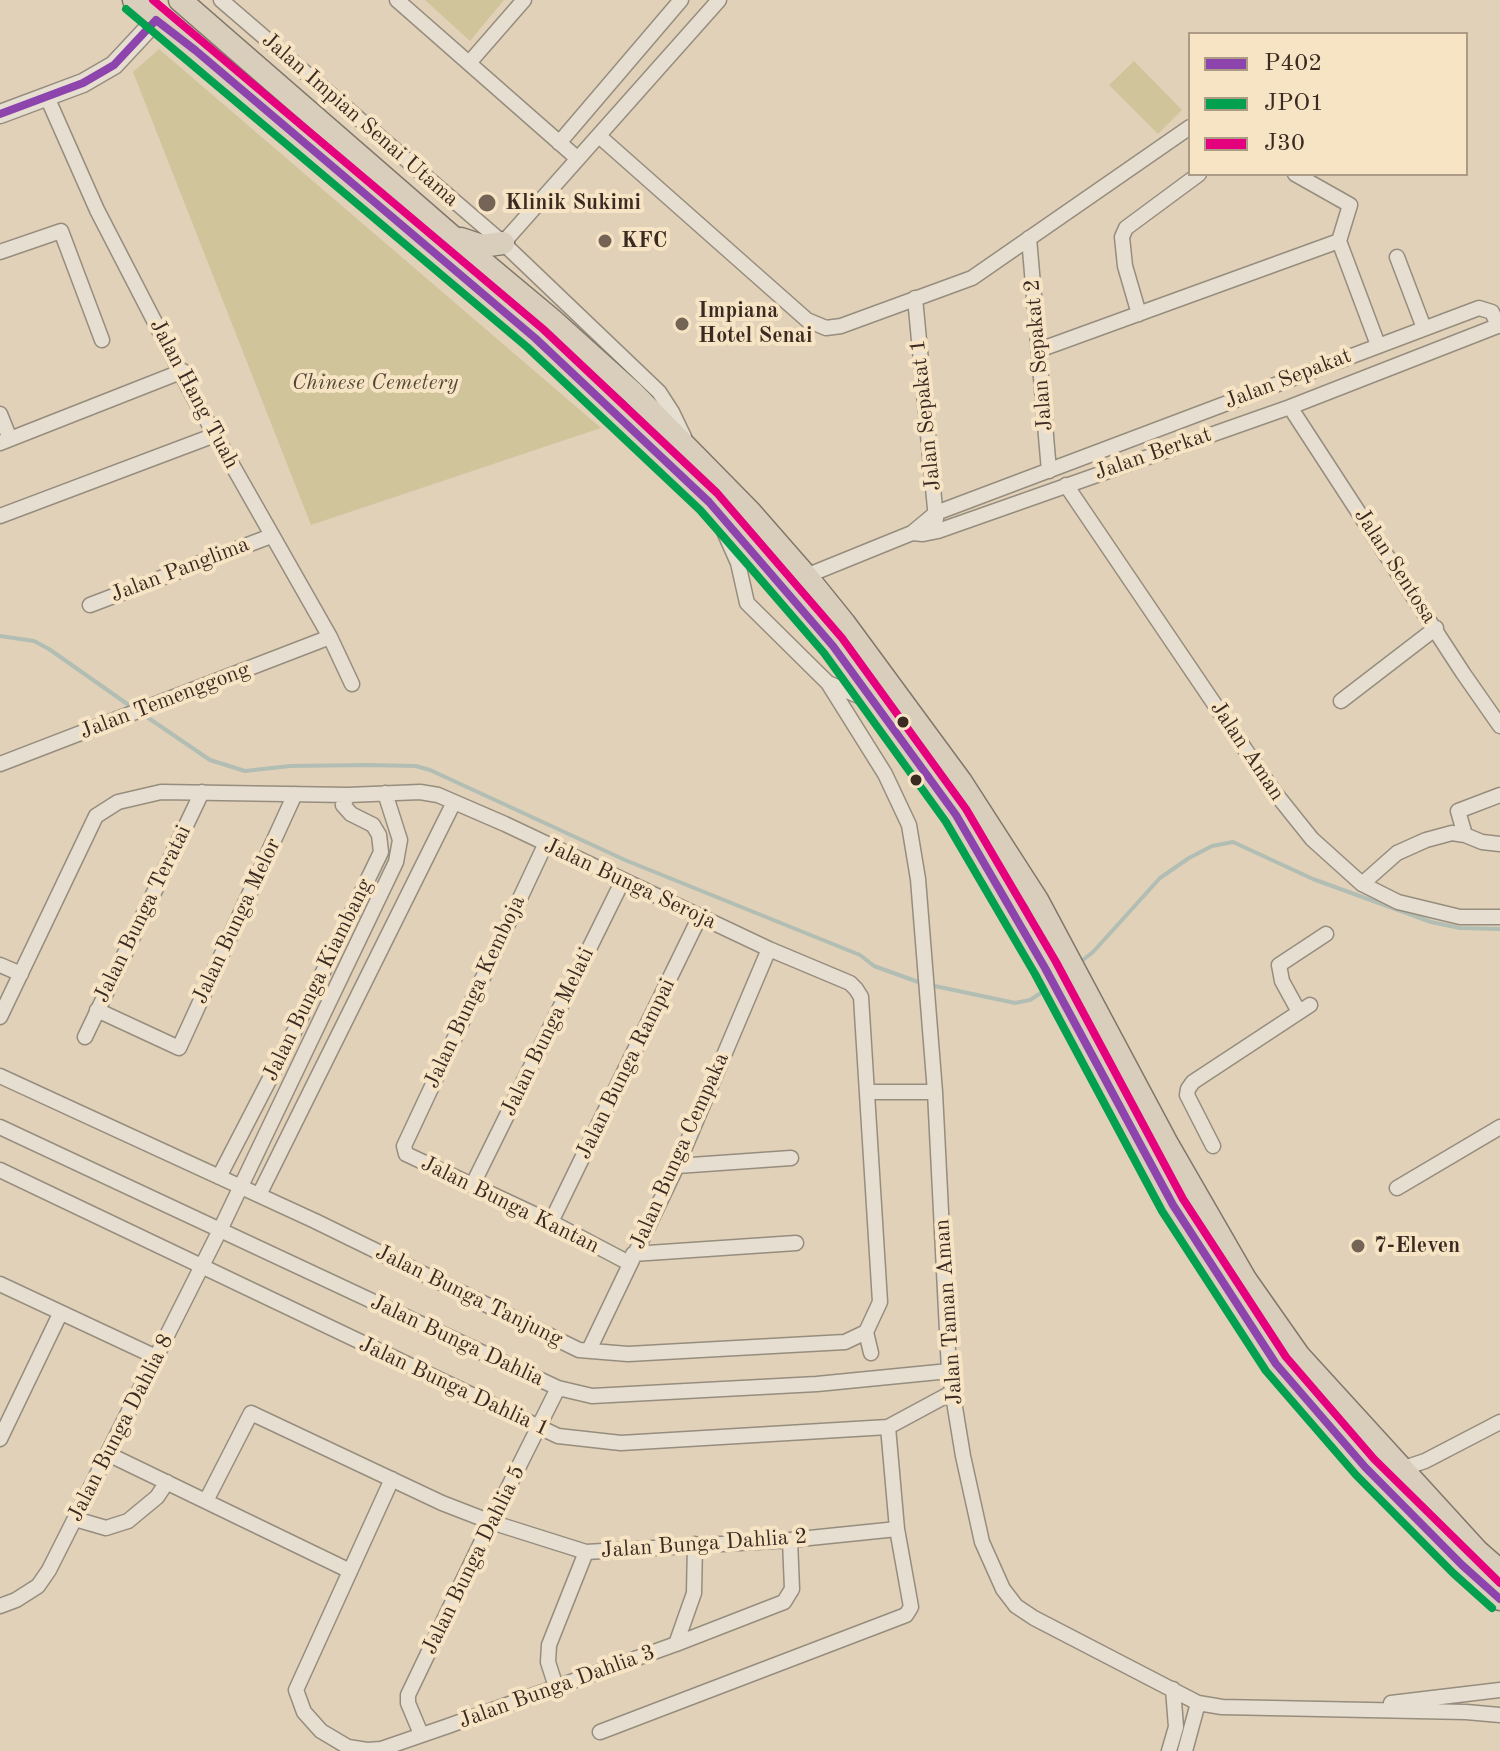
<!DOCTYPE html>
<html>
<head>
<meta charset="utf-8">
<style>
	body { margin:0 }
	#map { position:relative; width:1500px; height:1751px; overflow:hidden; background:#e0d1b8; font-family:"Old Standard TT",serif }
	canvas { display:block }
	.legend { position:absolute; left:1188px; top:32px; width:280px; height:144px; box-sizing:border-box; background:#f7e4c5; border:2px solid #ab9a84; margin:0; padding:10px 14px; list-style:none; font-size:24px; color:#3a2a22 }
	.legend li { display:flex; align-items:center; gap:16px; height:40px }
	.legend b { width:40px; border:2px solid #ab9a84 }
</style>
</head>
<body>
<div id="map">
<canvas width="1500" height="1751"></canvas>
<ul class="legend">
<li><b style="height:10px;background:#8e44ad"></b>P402</li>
<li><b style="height:10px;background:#03a04f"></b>JPO1</li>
<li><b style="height:10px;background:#e5007d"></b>J30</li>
</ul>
</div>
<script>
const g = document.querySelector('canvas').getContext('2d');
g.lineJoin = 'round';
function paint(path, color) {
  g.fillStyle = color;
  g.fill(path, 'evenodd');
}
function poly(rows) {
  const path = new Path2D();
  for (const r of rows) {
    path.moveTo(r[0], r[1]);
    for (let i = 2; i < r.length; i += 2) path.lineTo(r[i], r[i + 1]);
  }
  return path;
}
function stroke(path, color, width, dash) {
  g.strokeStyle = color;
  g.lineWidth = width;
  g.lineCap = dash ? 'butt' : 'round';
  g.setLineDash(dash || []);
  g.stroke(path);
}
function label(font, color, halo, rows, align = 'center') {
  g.font = font + ' "Old Standard TT",serif';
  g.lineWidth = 8;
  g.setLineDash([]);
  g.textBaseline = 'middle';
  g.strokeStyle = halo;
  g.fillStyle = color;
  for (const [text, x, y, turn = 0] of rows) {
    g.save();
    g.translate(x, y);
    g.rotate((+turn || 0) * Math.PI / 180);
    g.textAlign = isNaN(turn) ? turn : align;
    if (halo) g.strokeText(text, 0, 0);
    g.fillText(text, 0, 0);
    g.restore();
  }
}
const green = poly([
	[425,0,504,0,470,41],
	[159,49,601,428,311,525,133,72],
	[1134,61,1182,110,1158,134,1109,85]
]);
const stream = poly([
	[0,636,34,641,49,649,133,708],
	[144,715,210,760,245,771,290,766,367,765,416,766,430,770,625,860,860,955,874,966,921,983],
	[1079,963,1093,952,1160,878,1189,858,1212,846,1233,842,1313,879,1431,922,1460,928,1500,929],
	[930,985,1015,1003,1030,1000,1047,989]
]);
const minor = poly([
	[221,0,503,243,659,392,672,412,684,437],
	[397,0,578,159],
	[469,63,524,0],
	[47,97,97,210,193,396,330,637,352,684],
	[599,136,807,320,826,328,841,326,972,278,1190,127],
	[559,143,681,0],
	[1295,174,1350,205,1339,241,1378,345],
	[1029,238,1049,471],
	[503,243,719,0],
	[0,252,61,231,102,340],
	[1397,257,1424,328],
	[915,298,936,519],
	[1139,314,1125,266,1122,237,1126,228,1199,174],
	[1039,350,1339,241],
	[1290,407,1463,673,1500,726],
	[0,414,10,439],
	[0,443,183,371],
	[1066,485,1272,789,1312,839,1362,884,1398,902,1460,917,1500,917],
	[0,516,215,435],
	[722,527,738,563,747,603,828,683,873,702],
	[912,533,936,513,1479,308,1492,312,1498,326],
	[806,576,912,533,923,534,938,531,1290,407,1500,325],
	[90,605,271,536],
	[828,683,885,774,909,825,918,879,935,1092,949,1371,963,1456,982,1542,1003,1589,1016,1606,1034,1618,1198,1703,1222,1707,1466,1712,1500,1715],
	[1341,701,1436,628],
	[0,764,330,637],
	[1465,835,1458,811,1500,795],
	[545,845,404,1146,406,1154,551,1222,629,1263],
	[1362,884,1397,853,1426,840,1452,833,1465,835,1482,842,1500,844],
	[0,965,21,974],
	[97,1010,179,1048,295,794],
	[1299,1012,1282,981,1279,965,1326,934],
	[0,1017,96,816,118,802,161,792,348,795,420,792,438,795,505,824,769,949,850,983,856,989,861,997,880,1302,866,1332,845,1342,628,1354,579,1350,315,1221,0,1076],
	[85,1037,202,792],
	[867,1092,935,1092],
	[0,1127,558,1388,592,1396,817,1384,949,1371],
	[1213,1146,1187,1095,1188,1089,1193,1082,1310,1005],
	[677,1166,791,1158],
	[0,1170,558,1436,621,1443,888,1427,953,1392],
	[219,1177,295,1030,381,852,379,835,373,825,351,814,343,805,348,795],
	[473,1184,623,880],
	[1397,1188,1500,1127],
	[259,1195,454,802],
	[551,1222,700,916],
	[633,1254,796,1243],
	[0,1284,156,1357],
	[866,1332,871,1353],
	[589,1350,677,1166,769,949],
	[0,1439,60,1314],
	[108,1454,350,1571],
	[1404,1468,1425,1461,1500,1422],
	[392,1479,296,1690,304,1712,321,1731,348,1747,367,1750,381,1749,448,1726,676,1644,784,1602,792,1589,790,1540],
	[206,1501,251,1413,442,1503,491,1522,586,1552,790,1540,897,1529],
	[75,1519,106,1528,128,1521,157,1497,167,1482],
	[0,1606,16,1600,38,1586,49,1570,220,1230,396,862,400,840,385,793],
	[676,1644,694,1593,695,1544],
	[556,1687,548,1662,549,1645,586,1552],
	[1391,1703,1500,1690],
	[600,1732,906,1615,911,1607,897,1529,888,1427],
	[421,1734,408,1703,408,1695,491,1522,558,1388],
	[1169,1751,1176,1727,1173,1689],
	[1185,1751,1198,1703]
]);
const tertiary = poly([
	[0,114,83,83,114,65,156,20]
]);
const trunk = poly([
	[134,0,535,338,709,502,758,558,833,646,956,815,1045,968,1173,1205,1276,1364,1365,1467,1462,1565,1500,1599],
	[180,0,449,234,552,320,633,393,750,512,806,576,844,623,961,782,1037,900,1166,1142,1245,1279,1299,1356,1477,1551,1500,1571],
	[461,239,482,246,503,243]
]);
const bus1 = poly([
	[0,114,83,83,114,65,156,20,195,50,535,338,709,502,833,646,956,815,1045,968,1173,1205,1276,1364,1365,1467,1462,1565,1500,1599]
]);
const bus2 = poly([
	[126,9,527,347,700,510,749,566,824,653,946,822,1035,974,1162,1211,1266,1371,1356,1475,1453,1573,1492,1608]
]);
const bus3 = poly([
	[153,0,543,329,717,493,842,638,966,809,1056,962,1183,1199,1286,1357,1374,1459,1500,1583]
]);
const markers = [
	[487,203,10,"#746456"],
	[605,241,8,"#746456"],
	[682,324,8,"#746456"],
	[903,722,7,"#3a2a22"],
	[916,780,7,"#3a2a22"],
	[1358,1246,8,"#746456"]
];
const streetNames = [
	["Jalan Impian Senai Utama",360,120,41],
	["Jalan Sepakat 2",1039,355,-95],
	["Jalan Sepakat",1288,379,-21],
	["Jalan Hang Tuah",194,394,62],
	["Jalan Sepakat 1",926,415,-96],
	["Jalan Berkat",1153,454,-19],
	["Jalan Sentosa",1395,566,57],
	["Jalan Panglima",180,570,-21],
	["Jalan Temenggong",165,701,-21],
	["Jalan Aman",1247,751,56],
	["Jalan Bunga Seroja",630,884,25],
	["Jalan Bunga Teratai",143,914,-64],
	["Jalan Bunga Melor",237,921,-65],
	["Jalan Bunga Kiambang",318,980,-64],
	["Jalan Bunga Kemboja",475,992,-65],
	["Jalan Bunga Melati",548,1032,-64],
	["Jalan Bunga Rampai",626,1069,-64],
	["Jalan Bunga Cempaka",680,1151,-66],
	["Jalan Bunga Kantan",510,1205,26],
	["Jalan Bunga Tanjung",469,1296,26],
	["Jalan Taman Aman",949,1312,-94],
	["Jalan Bunga Dahlia",457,1341,25],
	["Jalan Bunga Dahlia 1",454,1387,25],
	["Jalan Bunga Dahlia 8",121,1428,-63],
	["Jalan Bunga Dahlia 2",704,1544,-4],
	["Jalan Bunga Dahlia 5",474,1560,-64],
	["Jalan Bunga Dahlia 3",557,1687,-20]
];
const poiNames = [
	["Klinik Sukimi",505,203],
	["KFC",621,241],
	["Impiana",698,311],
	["Hotel Senai",698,336],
	["7-Eleven",1374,1246]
];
const parkNames = [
	["Chinese Cemetery",375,383]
];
paint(green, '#d0c59a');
stroke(stream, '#b2beb3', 4);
stroke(minor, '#978d7e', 17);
stroke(tertiary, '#978d7e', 21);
stroke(trunk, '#80776a', 25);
stroke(minor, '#e6ded1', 14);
stroke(tertiary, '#e6ded1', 18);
stroke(trunk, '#d9cebc', 22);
stroke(bus1, '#8e44ad', 8);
stroke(bus2, '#03a04f', 8);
stroke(bus3, '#e5007d', 8);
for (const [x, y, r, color] of markers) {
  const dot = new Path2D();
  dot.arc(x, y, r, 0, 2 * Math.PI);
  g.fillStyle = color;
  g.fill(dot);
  stroke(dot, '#f7e4c5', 3);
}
label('22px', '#3a2a22', '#f7e4c5', streetNames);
label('bold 22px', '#3a2a22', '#f7e4c5', poiNames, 'left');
label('italic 22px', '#554735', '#f7e4c5', parkNames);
</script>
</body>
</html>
